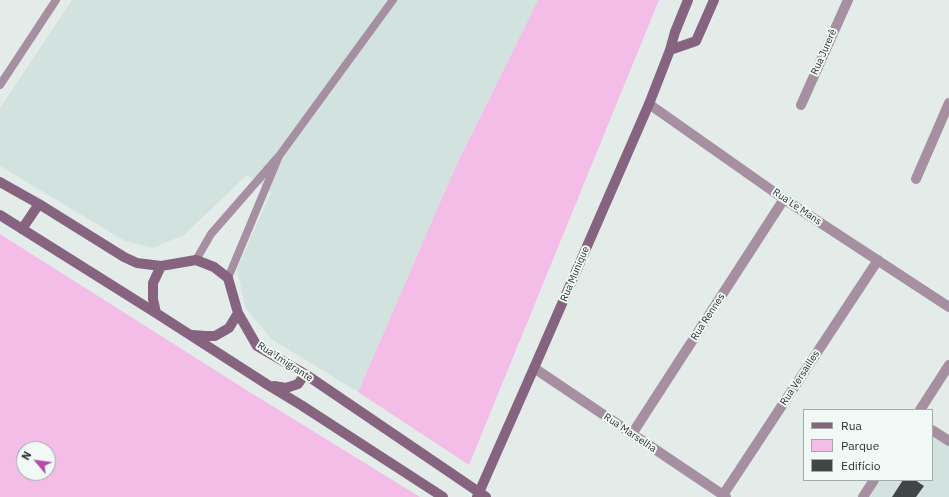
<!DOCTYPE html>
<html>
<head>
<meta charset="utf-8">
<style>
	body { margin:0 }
	#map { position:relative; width:949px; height:497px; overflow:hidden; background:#e4ecea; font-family:"IBM Plex Sans",sans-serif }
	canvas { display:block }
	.legend { position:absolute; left:803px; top:409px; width:130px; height:72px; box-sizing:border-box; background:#f1f9f7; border:1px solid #a2a9a7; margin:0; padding:5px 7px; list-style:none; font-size:12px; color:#2c302f }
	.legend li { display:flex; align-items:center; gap:8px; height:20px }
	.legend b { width:20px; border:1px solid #a2a9a7 }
	.north { position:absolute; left:16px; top:441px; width:40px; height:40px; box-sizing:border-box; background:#f1f9f7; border:1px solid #a2a9a7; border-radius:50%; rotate:299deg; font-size:11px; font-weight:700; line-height:16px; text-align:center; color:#2c302f }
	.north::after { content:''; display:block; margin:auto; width:14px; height:18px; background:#b84aa8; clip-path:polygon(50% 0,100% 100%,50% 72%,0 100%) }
</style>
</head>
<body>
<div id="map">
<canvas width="949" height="497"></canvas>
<ul class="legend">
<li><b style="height:5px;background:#86647f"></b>Rua</li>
<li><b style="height:11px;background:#f3bde8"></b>Parque</li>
<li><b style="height:11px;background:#3f4645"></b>Edifício</li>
</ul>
<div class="north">N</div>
</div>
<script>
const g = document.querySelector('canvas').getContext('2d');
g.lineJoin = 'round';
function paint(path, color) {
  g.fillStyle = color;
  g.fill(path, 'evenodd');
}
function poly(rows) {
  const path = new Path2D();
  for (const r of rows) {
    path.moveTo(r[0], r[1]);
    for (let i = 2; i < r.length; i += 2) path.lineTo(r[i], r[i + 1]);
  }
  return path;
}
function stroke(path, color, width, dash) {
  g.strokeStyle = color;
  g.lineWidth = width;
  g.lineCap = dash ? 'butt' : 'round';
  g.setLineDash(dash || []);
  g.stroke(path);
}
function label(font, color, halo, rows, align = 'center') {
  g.font = font + ' "IBM Plex Sans",sans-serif';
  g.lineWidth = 4;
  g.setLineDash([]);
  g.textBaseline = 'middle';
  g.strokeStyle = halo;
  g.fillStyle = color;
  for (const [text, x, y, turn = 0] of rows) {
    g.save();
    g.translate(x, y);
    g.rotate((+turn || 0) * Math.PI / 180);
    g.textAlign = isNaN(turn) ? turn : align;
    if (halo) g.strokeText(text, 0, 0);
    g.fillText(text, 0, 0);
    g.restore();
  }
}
const built = poly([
	[72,0,538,0,455,168,358,392,271,339,245,307,237,269,271,192,247,175,184,235,153,248,125,241,0,166,0,108],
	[932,426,949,437,949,497,859,497,870,480,932,480]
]);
const green = poly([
	[538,0,659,0,469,465,358,392,455,168],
	[0,234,248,391,420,497,0,497],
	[24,449,48,449,48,473,24,473]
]);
const building = poly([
	[903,480,915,480,924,486,916,497,892,497]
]);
const lane = poly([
	[0,85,56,0],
	[279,156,393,0],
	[196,260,211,234,279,156,228,278]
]);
const street = poly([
	[649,104,784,199,949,307],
	[801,105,848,0],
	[916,179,949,103],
	[534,368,726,497],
	[920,410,949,365],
	[932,430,949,441],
	[632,434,784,199],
	[723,495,878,260],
	[863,497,874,480]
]);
const secondary = poly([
	[670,50,696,41,714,0],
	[0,182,39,204,124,257,137,263,161,266,196,260,214,267,228,278,238,313,257,346,305,374,486,497],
	[0,215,156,313,268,385,301,405,443,497],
	[22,229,39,204],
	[156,313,153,299,153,283,161,266],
	[193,335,205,336,215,336,229,328,238,313],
	[274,386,286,388,298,384,305,374],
	[477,497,534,368,649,104,670,50,675,32,688,0]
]);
const streetNames = [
	["Rua Jurerê",824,52,-66],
	["Rua Le Mans",797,207,34],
	["Rua Munique",575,274,-67],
	["Rua Rennes",708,317,-57],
	["Rua Imigrante",285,362,33],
	["Rua Versailles",800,378,-57],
	["Rua Marselha",630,433,34]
];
paint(built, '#d2e3df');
paint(green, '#f3bde8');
paint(building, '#3f4645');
stroke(lane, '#a78fa2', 8);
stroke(street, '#a78fa2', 10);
stroke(secondary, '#86647f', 10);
label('10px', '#2c302f', '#f1f9f7', streetNames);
</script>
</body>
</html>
